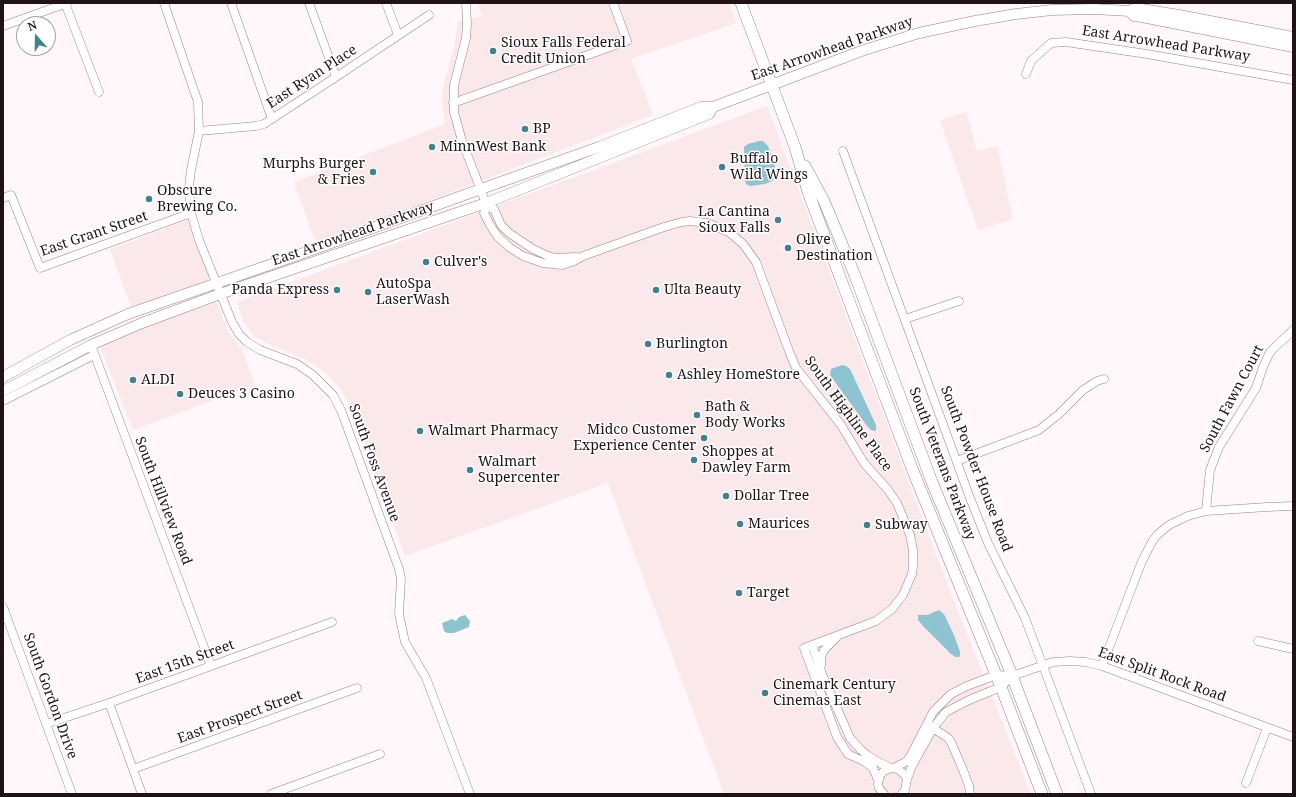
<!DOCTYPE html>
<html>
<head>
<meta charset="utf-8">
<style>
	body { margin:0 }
	#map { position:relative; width:1296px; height:797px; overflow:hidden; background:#fff7f9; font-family:"Noto Serif",serif }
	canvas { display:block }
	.frame { position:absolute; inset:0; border:4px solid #1f1316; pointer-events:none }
	.north { position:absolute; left:16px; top:16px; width:40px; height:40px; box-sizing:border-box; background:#fff; border:1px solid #a5a1a2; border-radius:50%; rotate:340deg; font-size:11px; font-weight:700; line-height:16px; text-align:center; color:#1f1316 }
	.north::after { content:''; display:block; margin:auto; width:14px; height:18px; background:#3f8392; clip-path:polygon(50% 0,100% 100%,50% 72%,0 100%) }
</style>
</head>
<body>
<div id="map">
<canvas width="1296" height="797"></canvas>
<div class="frame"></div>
<div class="north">N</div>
</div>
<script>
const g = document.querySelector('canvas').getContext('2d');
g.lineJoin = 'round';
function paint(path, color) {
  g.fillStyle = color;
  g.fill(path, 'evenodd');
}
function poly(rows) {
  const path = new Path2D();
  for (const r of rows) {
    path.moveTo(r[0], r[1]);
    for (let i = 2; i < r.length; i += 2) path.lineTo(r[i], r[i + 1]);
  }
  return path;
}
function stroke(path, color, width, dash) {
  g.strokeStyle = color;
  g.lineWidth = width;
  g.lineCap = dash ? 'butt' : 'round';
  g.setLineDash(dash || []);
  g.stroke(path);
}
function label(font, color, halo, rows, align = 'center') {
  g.font = font + ' "Noto Serif",serif';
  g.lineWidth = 3;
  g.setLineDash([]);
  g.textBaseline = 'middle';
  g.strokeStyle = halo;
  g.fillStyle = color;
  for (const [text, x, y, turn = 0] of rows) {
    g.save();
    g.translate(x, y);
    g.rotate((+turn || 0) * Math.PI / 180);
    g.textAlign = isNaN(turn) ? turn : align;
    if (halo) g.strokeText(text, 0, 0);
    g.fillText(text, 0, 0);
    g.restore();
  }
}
const built = poly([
	[477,3,729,3,736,23,631,59,653,115,316,244,294,182,445,124,442,102,444,83,454,48,458,22,482,16],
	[767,106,947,584,1031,794,724,794,608,483,405,556,352,410,342,391,325,372,309,361,268,344,255,337,243,321,237,302],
	[966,112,977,151,997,146,1013,219,978,230,940,120],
	[188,220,213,287,134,315,110,249],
	[216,299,228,332,242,350,255,385,133,430,99,344]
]);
const water = poly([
	[759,141,763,141,768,146,775,166,776,176,772,181,765,184,750,186,746,184,745,180,744,147,748,144],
	[842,365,846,366,850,369,876,425,876,430,875,431,871,430,867,426,830,375,831,369],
	[939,610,944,614,954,635,960,652,960,656,959,657,956,657,951,654,924,627,918,620,918,615,927,615],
	[465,615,470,621,469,627,454,633,447,633,444,631,442,623,452,619,456,621,459,617]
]);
const minor = poly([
	[65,3,99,92],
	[164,3,198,102,199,131,191,170,189,187,191,213,199,240,232,322,239,334,247,342,260,350,297,364,313,375,333,395,341,410,399,569,401,578,399,614,405,642,426,678,470,794],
	[231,3,272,119],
	[309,3,336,77],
	[386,3,398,35],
	[466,3,467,24,466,38,454,85,454,112,462,141,487,206,484,213,490,225,498,237,509,247,523,256,543,263,562,265,574,261,583,256,664,227,682,222,690,221,707,223,729,232,743,244,756,262,789,351,796,368,841,425,864,463,888,490,897,503,910,535,913,550,913,566,912,574,903,595,892,609,876,621,804,648,837,737,848,754,865,762,873,768,878,780],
	[3,26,67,3],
	[1026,74,1031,61,1051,43,1066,42,1147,54,1293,80],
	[453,103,627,41,613,3],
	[199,131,256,126,264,124,336,77,429,15],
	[843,151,970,498,988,543,1025,618,1091,794],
	[3,198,11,195,40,268,191,213],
	[487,206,494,209,501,225,509,233,533,249,548,256,555,258,576,257],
	[905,319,959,301],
	[91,345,211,666],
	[3,401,94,355],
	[957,461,1039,430,1059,414,1083,390,1097,381,1104,379],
	[1206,511,1210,470,1219,447,1256,388,1263,367,1270,352,1293,330],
	[3,607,72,794],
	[1258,641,1293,649],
	[812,645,822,674,850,738,861,750,867,755,880,763,891,768],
	[821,665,821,657,824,650,836,638],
	[1102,666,1142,561,1152,542,1157,535,1169,525,1188,516,1206,511,1267,507,1293,506],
	[109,703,142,794],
	[46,724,109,703,332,622],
	[933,728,948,738,951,742,963,770,969,786,970,794],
	[894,768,907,761,911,755,933,712,951,694,967,686,996,675,1012,676],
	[133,769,357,688],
	[1246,783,1267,728],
	[271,794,380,754],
	[884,794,879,788,878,784,880,775,884,771,891,768,898,769,905,775,907,779],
	[902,794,905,790,907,779,912,766,933,728,946,712,969,700,1001,687,1012,676,1053,662,1070,661,1086,662,1102,666,1293,737]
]);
const major = poly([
	[1129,11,1134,16,1142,17,1293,47],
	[3,377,70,340,128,314,295,256,481,189,599,147,701,107,713,107,864,50,919,33,975,21,1016,14,1052,10,1094,9,1129,11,1135,8,1179,15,1293,37],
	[3,391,91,345,142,323,220,294,486,203,709,114,713,107]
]);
const highway = poly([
	[741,3,795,147,808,192,913,471,1001,687,1042,794],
	[805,166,824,201,854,273,932,482,1009,668,1057,794]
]);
const markers = [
	[493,51,4,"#3f8392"],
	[525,129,4,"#3f8392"],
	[432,147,4,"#3f8392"],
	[722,167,4,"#3f8392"],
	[373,172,4,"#3f8392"],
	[149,199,4,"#3f8392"],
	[778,220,4,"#3f8392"],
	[788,248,4,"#3f8392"],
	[426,262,4,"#3f8392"],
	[337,290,4,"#3f8392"],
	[656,290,4,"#3f8392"],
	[368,292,4,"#3f8392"],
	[648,344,4,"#3f8392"],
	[669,375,4,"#3f8392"],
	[133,380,4,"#3f8392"],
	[180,394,4,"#3f8392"],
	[697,415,4,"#3f8392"],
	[420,431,4,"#3f8392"],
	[704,438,4,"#3f8392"],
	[694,460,4,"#3f8392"],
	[470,470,4,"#3f8392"],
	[726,496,4,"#3f8392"],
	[740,524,4,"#3f8392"],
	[867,525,4,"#3f8392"],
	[739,593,4,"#3f8392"],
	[765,693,4,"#3f8392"]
];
const poiNames = [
	["Sioux Falls Federal",501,43],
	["Credit Union",501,59],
	["BP",533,129],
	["MinnWest Bank",440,147],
	["Buffalo",730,159],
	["Wild Wings",730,175],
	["Murphs Burger",365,164,"right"],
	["& Fries",365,180,"right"],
	["Obscure",157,191],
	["Brewing Co.",157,207],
	["La Cantina",770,212,"right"],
	["Sioux Falls",770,228,"right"],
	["Olive",796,240],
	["Destination",796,256],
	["Culver's",434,262],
	["AutoSpa",376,284],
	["LaserWash",376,300],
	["Panda Express",329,290,"right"],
	["Ulta Beauty",664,290],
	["Burlington",656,344],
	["Ashley HomeStore",677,375],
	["ALDI",141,380],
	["Deuces 3 Casino",188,394],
	["Bath &",705,407],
	["Body Works",705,423],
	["Midco Customer",696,430,"right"],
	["Experience Center",696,446,"right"],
	["Walmart Pharmacy",428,431],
	["Shoppes at",702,452],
	["Dawley Farm",702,468],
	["Walmart",478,462],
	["Supercenter",478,478],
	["Dollar Tree",734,496],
	["Maurices",748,524],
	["Subway",875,525],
	["Target",747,593],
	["Cinemark Century",773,685],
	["Cinemas East",773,701]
];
const streetNames = [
	["East Arrowhead Parkway",1166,44,9],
	["East Arrowhead Parkway",832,49,-19],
	["East Ryan Place",312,77,-33],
	["East Grant Street",94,234,-19],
	["East Arrowhead Parkway",353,234,-19],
	["South Fawn Court",1232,399,-62],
	["South Highline Place",848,414,54],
	["South Foss Avenue",374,463,70],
	["South Veterans Parkway",942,464,69],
	["South Powder House Road",976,469,69],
	["South Hillview Road",163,501,69],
	["East 15th Street",185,662,-20],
	["East Split Rock Road",1162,675,20],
	["South Gordon Drive",50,696,70],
	["East Prospect Street",240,717,-20]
];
paint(built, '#fae8eb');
paint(water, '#8cc4d2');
stroke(minor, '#9f7f85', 9);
stroke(major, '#9f7f85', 11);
stroke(highway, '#9f7f85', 12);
stroke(minor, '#fff', 8);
stroke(major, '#fff', 10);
stroke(highway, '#fff', 11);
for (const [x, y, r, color] of markers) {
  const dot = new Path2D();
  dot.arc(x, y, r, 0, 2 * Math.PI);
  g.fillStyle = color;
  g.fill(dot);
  stroke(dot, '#fff', 1.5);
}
label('14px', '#1f1316', '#fff', poiNames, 'left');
label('14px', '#1f1316', '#fff', streetNames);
</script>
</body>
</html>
